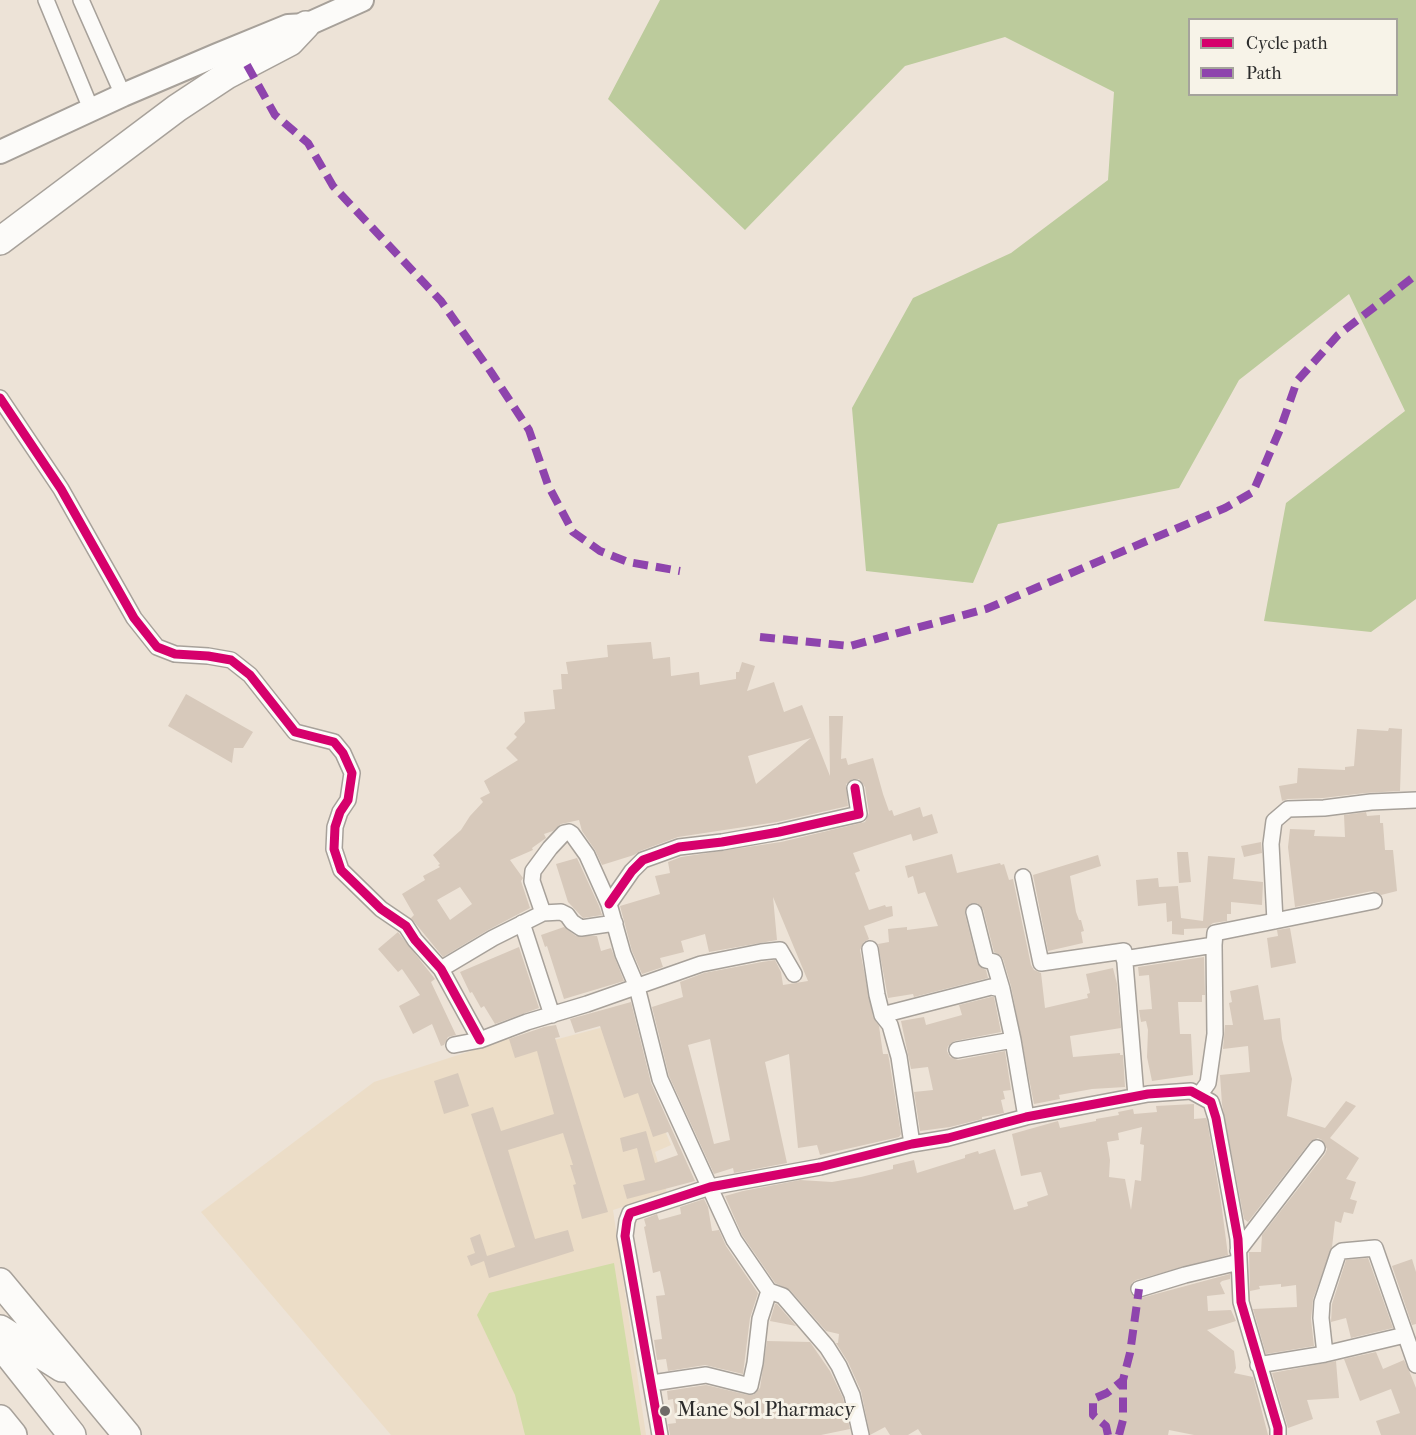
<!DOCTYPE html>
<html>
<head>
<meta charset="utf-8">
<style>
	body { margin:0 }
	#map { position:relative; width:1416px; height:1435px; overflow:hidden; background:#ede3d7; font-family:"IM FELL French Canon",serif }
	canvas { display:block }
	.legend { position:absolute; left:1188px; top:18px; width:210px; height:78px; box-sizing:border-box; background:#f7f3e8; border:2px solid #a5a39c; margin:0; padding:8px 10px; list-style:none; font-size:18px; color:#2b2b2b }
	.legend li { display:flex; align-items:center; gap:12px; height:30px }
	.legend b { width:30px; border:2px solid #a5a39c }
</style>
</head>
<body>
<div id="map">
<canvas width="1416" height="1435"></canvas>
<ul class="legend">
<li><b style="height:8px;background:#d6006c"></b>Cycle path</li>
<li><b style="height:8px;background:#8e44ad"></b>Path</li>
</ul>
</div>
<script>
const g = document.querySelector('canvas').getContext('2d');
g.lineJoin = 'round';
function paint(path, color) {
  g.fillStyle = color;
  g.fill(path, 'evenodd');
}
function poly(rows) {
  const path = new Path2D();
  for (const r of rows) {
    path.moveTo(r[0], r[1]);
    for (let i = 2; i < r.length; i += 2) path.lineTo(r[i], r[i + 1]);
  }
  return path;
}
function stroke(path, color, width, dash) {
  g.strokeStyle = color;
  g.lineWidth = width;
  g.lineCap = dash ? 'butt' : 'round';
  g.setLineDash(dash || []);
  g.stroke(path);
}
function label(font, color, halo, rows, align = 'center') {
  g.font = font + ' "IM FELL French Canon",serif';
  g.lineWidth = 6;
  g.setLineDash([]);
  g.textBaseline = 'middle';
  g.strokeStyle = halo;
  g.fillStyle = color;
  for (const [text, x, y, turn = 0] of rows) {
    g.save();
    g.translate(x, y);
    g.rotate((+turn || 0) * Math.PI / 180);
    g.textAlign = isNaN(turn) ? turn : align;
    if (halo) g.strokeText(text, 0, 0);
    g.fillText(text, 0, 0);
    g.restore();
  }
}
const built = poly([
	[623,1022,651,1097,671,1145,655,1152,667,1193,613,1210,646,1435,391,1435,201,1212,374,1082,549,1026,554,1040]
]);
const green = poly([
	[614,1263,641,1435,525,1435,515,1395,477,1315,489,1293]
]);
const forest = poly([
	[660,0,1416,0,1416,599,1371,632,1264,621,1286,503,1405,411,1349,294,1239,380,1179,488,998,524,973,583,866,571,852,408,913,298,1011,253,1108,180,1114,92,1005,37,905,66,745,230,608,99],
	[1190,20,1396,20,1396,94,1190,94]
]);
const building = poly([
	[651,642,653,659,670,657,671,676,699,672,700,685,736,679,736,672,739,672,742,662,755,666,747,691,774,682,784,712,802,705,830,776,829,716,843,716,841,759,846,758,848,765,873,758,883,794,889,811,892,810,894,816,920,807,923,817,932,814,938,833,913,841,911,834,853,853,860,871,855,873,869,910,885,905,886,907,892,906,893,916,864,926,869,939,864,942,860,950,873,1017,879,1026,883,1054,888,1054,889,1059,901,1134,899,1137,820,1155,817,1145,798,1148,789,1054,765,1062,787,1163,734,1173,733,1168,714,1174,669,1076,652,1007,683,997,680,982,704,973,762,962,775,960,781,972,783,985,808,981,773,897,777,940,709,952,705,934,681,941,684,952,660,958,663,967,642,974,632,951,620,906,660,894,655,876,670,873,668,862,681,857,781,842,865,822,869,813,865,787,859,779,853,779,846,784,848,806,777,822,678,837,640,851,634,855,602,865,595,850,582,831,579,820,561,824,553,831,544,834,546,838,532,848,533,850,510,860,523,878,521,881,530,908,488,930,443,957,411,918,414,915,402,894,425,880,423,876,440,867,438,865,440,864,433,855,461,830,470,816,483,802,480,798,490,793,484,781,518,760,506,748,517,737,514,734,525,722,524,712,555,709,553,690,562,689,561,674,568,674,566,662,608,657,607,645],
	[811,738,756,784,748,756],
	[460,887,472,904,450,920,437,900],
	[710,1039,730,1140,714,1144,688,1045],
	[186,694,253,732,243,748,234,748,232,763,168,726],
	[1389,728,1402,729,1400,791,1365,793,1323,798,1288,799,1282,801,1279,786,1297,783,1298,768,1345,770,1345,767,1354,766,1357,729,1388,731],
	[1366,812,1367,816,1380,815,1380,823,1383,823,1385,850,1393,850,1397,891,1381,895,1372,891,1295,907,1288,847,1290,829,1315,830,1314,836,1345,837,1344,815],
	[1261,842,1262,853,1244,857,1241,846],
	[1177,852,1188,852,1191,882,1179,883],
	[952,854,957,873,1000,863,1001,865,1004,864,1009,880,1013,879,1031,965,1034,970,1041,973,1045,1008,1088,998,1087,994,1090,993,1086,974,1113,968,1117,984,1121,1028,1070,1036,1073,1057,1120,1053,1120,1055,1123,1055,1125,1087,1092,1089,1059,1095,1060,1099,1034,1104,1011,986,1003,959,1000,955,994,952,983,909,977,903,968,905,965,914,977,962,980,967,986,970,988,978,914,997,913,994,888,998,878,944,889,942,888,929,907,927,907,930,938,926,925,892,918,894,913,876,908,878,905,866],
	[1098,855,1101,866,1070,876,1076,912,1079,920,1081,920,1084,931,1081,932,1083,943,1048,951,1033,875],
	[1208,856,1235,858,1233,879,1263,882,1262,905,1231,902,1231,914,1227,914,1227,921,1213,923,1207,928,1184,929,1184,935,1172,934,1172,921,1167,922,1166,903,1138,906,1136,880,1158,878,1159,887,1178,886,1181,918,1203,921],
	[577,858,599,906,602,915,583,918,568,902,556,864],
	[564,927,576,936,597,936,601,951,611,948,624,981,564,999,547,946,545,947,541,935],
	[1290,928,1296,963,1271,968,1267,938,1278,936,1277,930],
	[398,932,435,979,431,982,456,1035,448,1037,444,1045,441,1046,432,1024,413,1034,399,1006,420,995,402,969,398,972,378,949],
	[519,947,539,1008,495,1024,484,1006,481,1008,472,992,470,993,460,972],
	[1204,957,1205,995,1202,995,1202,1002,1178,1002,1180,1034,1191,1034,1193,1075,1152,1081,1147,1057,1148,1030,1146,1021,1141,1022,1139,1010,1152,1009,1149,975,1139,976,1138,967],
	[1258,985,1264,1020,1280,1018,1282,1039,1292,1079,1287,1116,1325,1128,1346,1101,1356,1106,1330,1138,1359,1158,1346,1179,1356,1182,1350,1199,1357,1201,1353,1214,1344,1212,1341,1223,1335,1221,1332,1247,1313,1299,1311,1319,1314,1346,1266,1354,1253,1309,1297,1307,1296,1285,1281,1287,1281,1284,1259,1286,1260,1289,1250,1291,1249,1252,1261,1252,1262,1235,1325,1154,1327,1149,1322,1140,1318,1138,1310,1142,1248,1222,1244,1219,1222,1104,1220,1075,1250,1072,1248,1046,1223,1049,1225,1025,1233,1025,1229,1003,1232,1002,1230,991],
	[991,997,994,997,1001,1032,955,1041,948,1046,947,1051,950,1057,958,1060,1005,1051,1011,1090,1003,1091,1005,1099,1001,1100,1004,1113,982,1117,982,1119,950,1127,920,1131,914,1092,933,1090,928,1067,911,1069,901,1021,924,1017,926,1025,962,1015,959,1005],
	[631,1002,651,1083,695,1181,627,1199,623,1185,645,1180,637,1148,623,1152,620,1138,646,1131,655,1163,678,1155,668,1132,653,1137,638,1093,624,1098,600,1026,575,1033,570,1019],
	[556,1025,560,1037,555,1038,608,1212,582,1219,573,1185,576,1184,570,1165,573,1165,563,1133,508,1150,535,1239,568,1230,574,1251,489,1278,484,1261,471,1266,467,1256,475,1253,470,1238,480,1234,487,1256,515,1247,471,1114,493,1107,501,1131,554,1114,537,1051,515,1058,509,1039,544,1027],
	[458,1073,469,1106,444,1114,434,1081],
	[1194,1104,1194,1119,1206,1118,1207,1120,1221,1202,1228,1255,1136,1280,1132,1283,1130,1291,1133,1296,1141,1298,1230,1274,1230,1279,1222,1281,1220,1283,1225,1294,1207,1296,1208,1311,1231,1310,1236,1321,1207,1330,1234,1351,1236,1368,1234,1373,1253,1377,1268,1435,1194,1435,1169,1430,1168,1435,922,1435,918,1429,908,1435,890,1435,885,1427,870,1435,861,1391,848,1362,836,1343,838,1343,839,1334,826,1331,790,1290,775,1283,742,1235,725,1196,743,1191,800,1180,832,1182,861,1177,893,1169,893,1165,914,1160,917,1173,965,1158,965,1155,978,1151,979,1154,995,1149,1014,1210,1028,1206,1027,1202,1048,1195,1041,1172,1021,1176,1012,1134,1058,1121,1060,1128,1096,1121,1096,1119,1119,1115,1118,1112,1133,1109,1134,1114,1157,1112,1156,1106],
	[1142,1127,1140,1144,1144,1145,1141,1181,1135,1180,1131,1210,1125,1179,1109,1177,1110,1160,1107,1142,1119,1140,1118,1133],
	[704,1199,708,1207,712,1231,719,1230,726,1246,758,1293,750,1318,743,1374,705,1365,668,1371,666,1359,657,1360,654,1340,662,1339,656,1296,665,1295,660,1271,653,1273,644,1227,646,1226,644,1219,657,1214,659,1220,681,1214,680,1207],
	[1368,1258,1393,1328,1351,1338,1346,1318,1331,1322,1332,1304,1346,1260],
	[1412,1259,1416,1272,1416,1324,1412,1325,1392,1266],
	[775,1304,777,1304,796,1326,770,1321],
	[767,1341,810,1342,830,1371,843,1398,850,1429,821,1435,670,1435,668,1424,676,1423,673,1399,668,1400,667,1391,706,1385,748,1395,753,1395,760,1388],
	[1376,1352,1383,1369,1404,1360,1410,1373,1416,1388,1416,1435,1381,1435,1376,1421,1400,1413,1391,1389,1360,1401,1344,1359],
	[1336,1361,1339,1398,1307,1400,1313,1419,1288,1428,1272,1373]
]);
const street = poly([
	[46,0,91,109],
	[81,0,123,95],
	[0,398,61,489,134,618,157,647,175,654,208,656,231,660,250,675,295,732,334,742,343,753,352,773,348,800,340,812,335,827,334,849,341,870,381,909,406,926,415,940,441,969,480,1040],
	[1023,877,1041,963,1124,951,1136,1096],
	[609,904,632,871,643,860,657,855,679,847,722,842,779,832,859,814,855,788],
	[974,912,986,960,994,962,1002,989,1013,1040,1026,1117],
	[543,913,532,881,533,871,550,848,564,833,569,832,572,834,587,855,609,904,623,954,637,987,660,1079,721,1212,734,1240,769,1291,783,1296,827,1347,839,1366,852,1395,861,1435],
	[1275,921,1271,844,1274,821,1288,809,1324,808,1371,802,1416,800],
	[522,923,552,1015],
	[1214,945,1215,933,1374,901],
	[870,949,877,995,882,1015,890,1025,899,1057,912,1144],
	[1124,959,1214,945,1215,1034,1208,1083,1200,1094],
	[441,969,493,938,543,913,561,912,567,915,572,922,581,928,615,923],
	[882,1015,991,987,1002,989],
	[454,1045,480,1040,527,1022,587,1004,701,964,761,952,780,950,794,974],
	[957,1050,1013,1040],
	[1238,1251,1317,1148],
	[1139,1289,1185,1275,1239,1262],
	[1325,1354,1321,1318,1322,1302,1338,1254,1342,1251,1375,1248,1416,1365],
	[1258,1365,1325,1354,1405,1335],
	[652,1383,706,1375,750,1386,755,1363,760,1319,769,1291],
	[660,1435,625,1236,627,1221,630,1213,710,1187,820,1167,912,1144,948,1138,1026,1117,1148,1094,1191,1091,1211,1102,1216,1118,1238,1239,1241,1302,1278,1428,1278,1435]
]);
const primary = poly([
	[0,152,123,95,217,55,288,26,306,25,362,0]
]);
const highway = poly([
	[0,241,177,108,227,75,290,42,306,25],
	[0,1282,127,1435],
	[0,1329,62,1368],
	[0,1344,72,1435],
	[0,1419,13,1435]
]);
const quiet = poly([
	[247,65,275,115,308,143,333,186,441,301,491,372,529,430,548,485,573,532,600,551,628,562,680,571],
	[760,637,850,646,986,609,1225,508,1253,492,1281,427,1297,381,1338,335,1416,275],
	[1108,1435,1106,1426,1093,1415,1093,1399,1107,1393,1123,1380],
	[1119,1435,1123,1420,1123,1380,1130,1353,1139,1289]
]);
const cycleway = poly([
	[0,398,61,489,134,618,157,647,175,654,208,656,231,660,250,675,295,732,334,742,343,753,352,773,348,800,340,812,335,827,334,849,341,870,381,909,406,926,415,940,441,969,480,1040],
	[609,904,632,871,643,860,657,855,679,847,722,842,779,832,859,814,855,788],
	[660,1435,625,1236,627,1221,630,1213,710,1187,820,1167,912,1144,948,1138,1026,1117,1148,1094,1191,1091,1211,1102,1216,1118,1238,1239,1241,1302,1278,1428,1278,1435]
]);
const markers = [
	[665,1411,6,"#6f6b67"]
];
const poiNames = [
	["Mane Sol Pharmacy",677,1411]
];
paint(built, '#ecddc7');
paint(green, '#d2dca6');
paint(forest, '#bccb9c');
paint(building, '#d7c9bb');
stroke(street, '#a7a19a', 18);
stroke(primary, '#a7a19a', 26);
stroke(highway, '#a7a19a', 30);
stroke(street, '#fcfbf9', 15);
stroke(primary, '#fcfbf9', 22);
stroke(highway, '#fcfbf9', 27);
stroke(quiet, '#8e44ad', 8, [15, 8]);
stroke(cycleway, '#d6006c', 9);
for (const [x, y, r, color] of markers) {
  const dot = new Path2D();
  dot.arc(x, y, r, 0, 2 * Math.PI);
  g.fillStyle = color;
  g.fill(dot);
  stroke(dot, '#f7f3e8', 2);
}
label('21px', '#2b2b2b', '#f7f3e8', poiNames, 'left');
</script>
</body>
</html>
